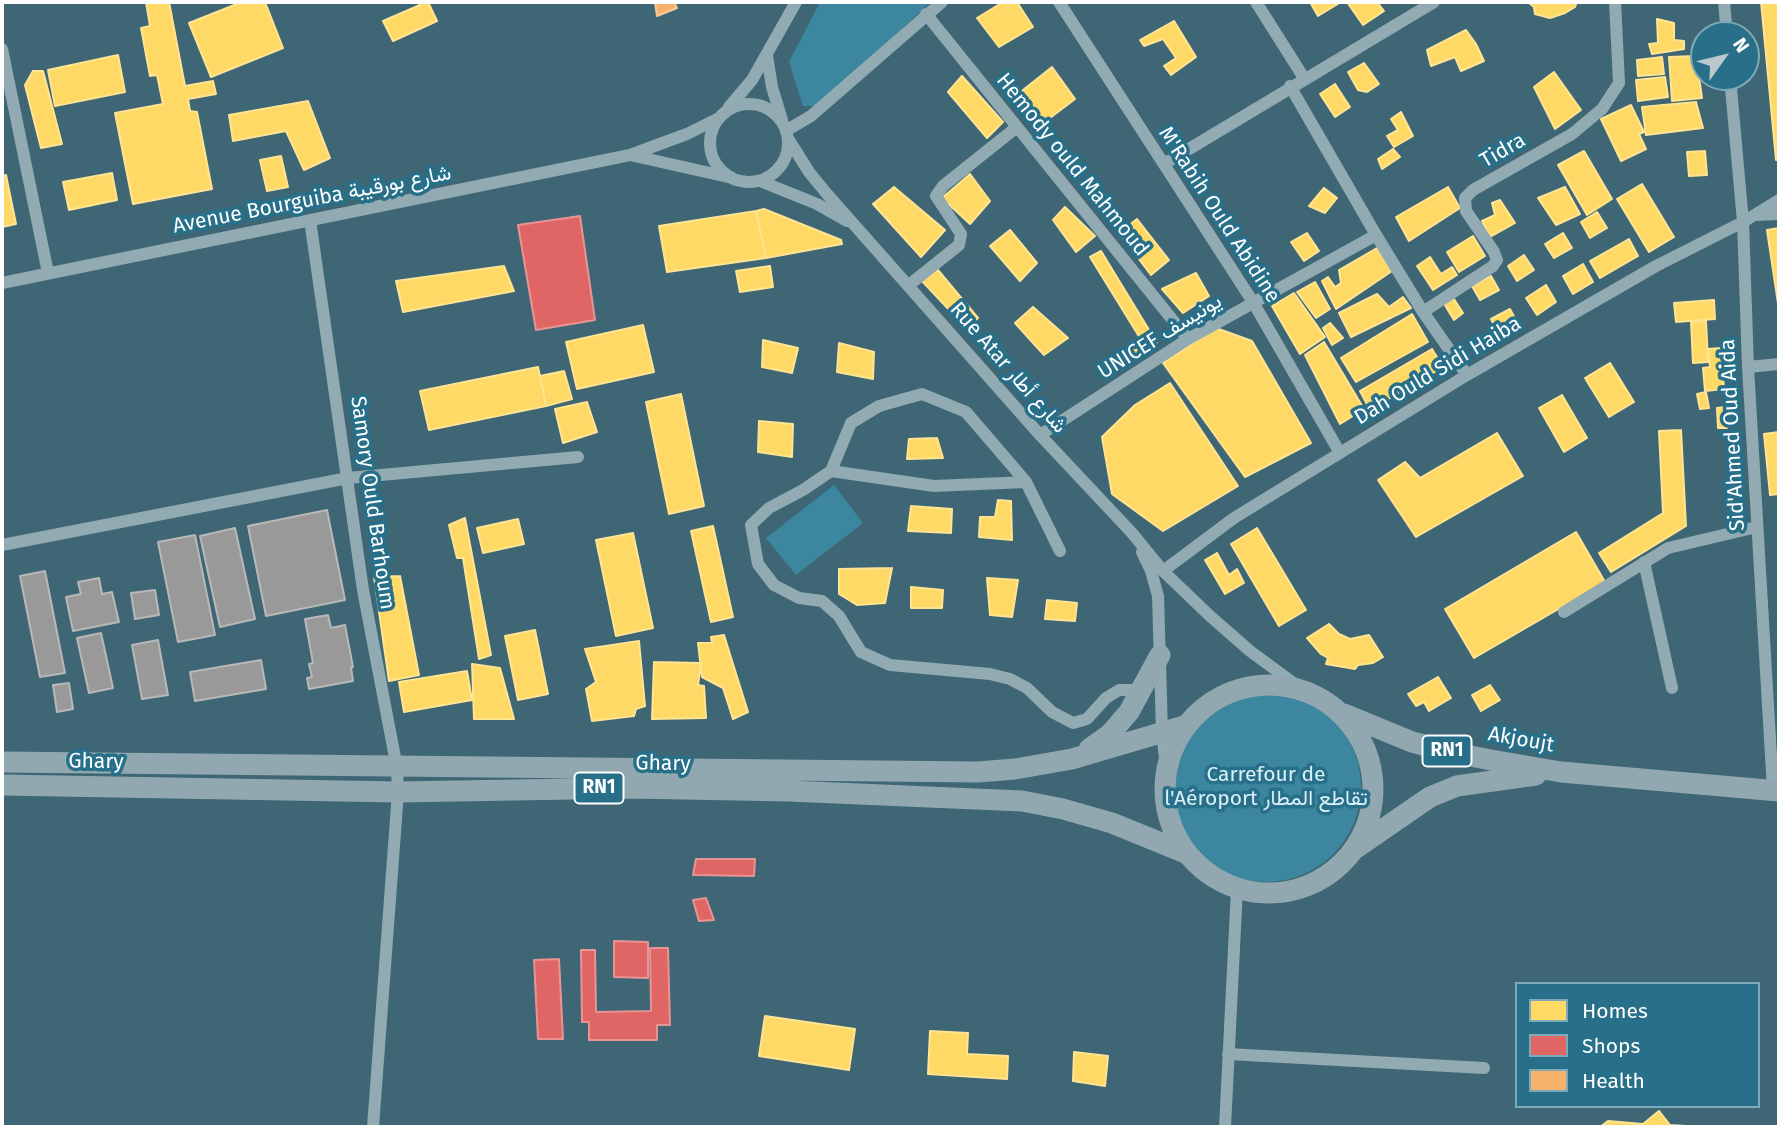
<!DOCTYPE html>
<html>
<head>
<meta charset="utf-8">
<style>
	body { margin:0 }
	#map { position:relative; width:1781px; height:1129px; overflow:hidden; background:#3e6674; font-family:"Fira Sans",sans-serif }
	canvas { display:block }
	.frame { position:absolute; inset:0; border:4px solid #fff; pointer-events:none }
	.legend { position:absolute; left:1515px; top:982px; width:245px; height:126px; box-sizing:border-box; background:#28708a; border:2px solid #7ea9b9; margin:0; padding:9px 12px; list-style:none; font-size:21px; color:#fff }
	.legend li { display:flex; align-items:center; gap:14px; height:35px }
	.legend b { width:35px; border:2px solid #7ea9b9 }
	.north { position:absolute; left:1690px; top:21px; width:70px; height:70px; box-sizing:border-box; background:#28708a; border:2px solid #7ea9b9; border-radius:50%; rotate:56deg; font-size:19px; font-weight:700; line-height:28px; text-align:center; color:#fff }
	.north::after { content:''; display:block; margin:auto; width:24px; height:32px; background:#bbc9ce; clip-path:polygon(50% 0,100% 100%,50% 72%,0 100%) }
</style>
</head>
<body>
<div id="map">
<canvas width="1781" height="1129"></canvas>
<div class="frame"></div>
<ul class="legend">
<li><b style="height:19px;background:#ffd966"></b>Homes</li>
<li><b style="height:19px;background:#e06666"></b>Shops</li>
<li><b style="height:19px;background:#f6b26b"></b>Health</li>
</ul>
<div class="north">N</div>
</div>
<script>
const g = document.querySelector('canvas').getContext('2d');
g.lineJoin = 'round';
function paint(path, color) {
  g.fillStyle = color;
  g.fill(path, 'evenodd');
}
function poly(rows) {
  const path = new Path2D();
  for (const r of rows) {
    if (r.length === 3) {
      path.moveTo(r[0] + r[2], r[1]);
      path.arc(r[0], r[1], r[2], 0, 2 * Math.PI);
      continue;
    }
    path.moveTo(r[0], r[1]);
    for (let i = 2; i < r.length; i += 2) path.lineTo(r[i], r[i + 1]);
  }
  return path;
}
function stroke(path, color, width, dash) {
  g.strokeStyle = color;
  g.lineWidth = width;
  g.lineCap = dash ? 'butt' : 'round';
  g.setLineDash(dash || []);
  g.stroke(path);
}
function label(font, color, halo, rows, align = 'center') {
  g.font = font + ' "Fira Sans",Vazirmatn,sans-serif';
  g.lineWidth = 7;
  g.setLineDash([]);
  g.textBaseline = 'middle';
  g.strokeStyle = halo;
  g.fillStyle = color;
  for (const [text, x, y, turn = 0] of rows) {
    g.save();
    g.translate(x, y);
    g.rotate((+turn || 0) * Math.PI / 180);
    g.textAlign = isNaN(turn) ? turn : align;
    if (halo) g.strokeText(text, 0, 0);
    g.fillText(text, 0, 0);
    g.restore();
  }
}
const green = poly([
	[820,2,931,2,817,106,803,106,789,62],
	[834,485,863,523,796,575,766,538],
	[1266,787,95]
]);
const homes = poly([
	[146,2,169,2,185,86,213,81,216,94,188,99,190,111,197,112,212,189,133,204,115,113,163,104,157,75,150,76,141,28,150,26,146,2],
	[242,2,265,2,283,48,211,77,189,23,242,2],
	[418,2,428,2,437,21,393,41,383,21,420,5,418,2],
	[1003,2,1017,2,1033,27,999,47,977,18,1003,2],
	[1310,2,1341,2,1318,16,1310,2],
	[1347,2,1377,2,1384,11,1363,25,1347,2],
	[1528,2,1577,2,1575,7,1565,13,1550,18,1535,14,1534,7,1528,2],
	[1761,2,1779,2,1779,160,1776,160,1761,2],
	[1657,19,1674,23,1674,40,1684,41,1684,49,1652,54,1649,44,1658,43,1657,19],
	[1174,21,1196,57,1171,75,1164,66,1176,58,1163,39,1144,46,1140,40,1174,21],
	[1466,30,1476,44,1484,61,1461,71,1455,57,1431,66,1427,50,1466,30],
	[118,55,125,92,55,106,48,70,118,55],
	[1696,56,1702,98,1672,101,1669,57,1696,56],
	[1662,57,1664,74,1638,76,1637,60,1662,57],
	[1364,63,1379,84,1367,92,1358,90,1348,72,1364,63],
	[1052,67,1075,99,1042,124,1018,94,1052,67],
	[33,71,43,71,62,144,41,148,25,85,33,71],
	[1554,72,1581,110,1555,129,1534,87,1554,72],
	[962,76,1003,122,987,138,948,92,962,76],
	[1665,77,1668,97,1638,101,1636,80,1665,77],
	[1335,84,1350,107,1335,117,1320,94,1335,84],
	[308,101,330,158,304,170,286,131,233,141,229,115,308,101],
	[1696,102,1703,128,1646,135,1642,107,1696,102],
	[1631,105,1644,132,1639,134,1646,149,1621,161,1601,119,1631,105],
	[1401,112,1413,136,1394,147,1387,136,1398,130,1391,119,1401,112],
	[1393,149,1400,157,1382,169,1378,159,1393,149],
	[1584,151,1612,199,1587,215,1558,165,1584,151],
	[1705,151,1707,175,1689,176,1687,152,1705,151],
	[281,156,288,187,267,191,260,160,281,156],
	[112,173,117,200,69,210,63,182,112,173],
	[970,174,990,201,970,224,942,198,970,174],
	[6,175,16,224,2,227,2,176,6,175],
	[1642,184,1674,237,1649,252,1617,199,1642,184],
	[894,187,945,230,921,257,873,204,894,187],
	[1448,187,1460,208,1409,241,1396,217,1448,187],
	[1565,187,1580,214,1556,225,1538,198,1565,187],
	[1324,188,1337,198,1325,213,1309,206,1324,188],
	[1500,200,1515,223,1490,237,1482,221,1495,215,1492,203,1500,200],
	[1065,207,1095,236,1076,252,1053,220,1065,207],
	[764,209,841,240,842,244,766,258,756,211,764,209],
	[756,211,766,258,667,272,659,226,756,211],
	[1597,212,1607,228,1590,238,1581,222,1597,212],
	[1137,219,1169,260,1151,275,1119,233,1137,219],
	[1779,228,1779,310,1767,230,1779,228],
	[1010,230,1037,263,1020,281,990,246,1010,230],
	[1307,233,1319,251,1304,261,1291,242,1307,233],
	[1563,233,1572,248,1554,258,1545,244,1563,233],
	[1473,236,1485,256,1459,272,1447,252,1473,236],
	[1629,239,1638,256,1600,278,1590,261,1629,239],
	[1377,248,1392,271,1336,309,1322,281,1328,277,1335,287,1341,283,1339,270,1377,248],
	[1101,251,1157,343,1127,363,1121,351,1140,338,1090,257,1101,251],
	[1524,255,1534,270,1517,281,1508,266,1524,255],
	[1430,257,1441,274,1452,267,1457,275,1433,290,1417,266,1430,257],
	[1583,264,1593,282,1573,294,1563,276,1583,264],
	[504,266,514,291,403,312,396,281,504,266],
	[770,266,773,287,740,292,736,271,770,266],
	[938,270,978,318,967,329,922,281,938,270],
	[1196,273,1209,296,1183,313,1162,289,1196,273],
	[1491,276,1499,290,1480,300,1472,286,1491,276],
	[1315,282,1330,309,1316,318,1297,292,1315,282],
	[1546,285,1556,302,1537,315,1526,298,1546,285],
	[1294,293,1325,337,1300,354,1272,306,1294,293],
	[1377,294,1389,307,1403,297,1411,308,1351,337,1339,313,1377,294],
	[1452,296,1463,313,1454,320,1443,302,1452,296],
	[1714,300,1715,319,1676,322,1674,303,1714,300],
	[1033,307,1068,338,1044,355,1015,323,1033,307],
	[1510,309,1519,326,1499,336,1491,319,1510,309],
	[1412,314,1428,342,1356,382,1341,358,1412,314],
	[1706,321,1708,362,1693,363,1691,322,1706,321],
	[1330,323,1343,338,1332,345,1323,328,1330,323],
	[643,325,654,372,577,389,566,342,643,325],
	[1216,328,1252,341,1311,443,1245,477,1163,363,1216,328],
	[763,340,798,348,792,373,762,367,763,340],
	[1324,342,1364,409,1340,424,1305,355,1324,342],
	[839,343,874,352,873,379,837,372,839,343],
	[1721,348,1724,389,1705,391,1703,368,1710,367,1708,349,1721,348],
	[1432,349,1443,367,1370,410,1360,391,1432,349],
	[1610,363,1634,402,1609,417,1585,378,1610,363],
	[538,367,546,406,429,430,420,391,538,367],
	[564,371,572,399,546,406,540,376,564,371],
	[1170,383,1238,486,1163,531,1112,494,1102,437,1135,405,1170,383],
	[1706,392,1709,408,1700,409,1697,394,1706,392],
	[681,394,704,506,669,514,646,402,681,394],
	[1562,395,1587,438,1564,452,1539,408,1562,395],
	[587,402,597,432,563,443,555,409,587,402],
	[1726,407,1727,428,1718,428,1717,408,1726,407],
	[759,421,793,424,792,457,758,452,759,421],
	[1681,430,1686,526,1611,572,1599,553,1663,513,1659,431,1681,430],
	[1779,432,1779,494,1770,495,1764,434,1779,432],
	[1497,433,1523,476,1416,537,1378,480,1405,462,1420,478,1497,433],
	[937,438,943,458,907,459,909,439,937,438],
	[998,500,1011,501,1012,540,979,537,980,517,995,517,998,500],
	[911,506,952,509,951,533,908,531,911,506],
	[465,518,491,655,479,659,463,558,457,558,449,525,465,518],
	[518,519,524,544,483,553,477,528,518,519],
	[713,526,733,617,711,622,691,531,713,526],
	[1257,528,1306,610,1279,626,1231,544,1257,528],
	[1576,532,1605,582,1474,658,1445,609,1576,532],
	[633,533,653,628,616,636,596,540,633,533],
	[1217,553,1229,575,1237,569,1244,583,1225,594,1205,560,1217,553],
	[892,568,885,603,857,605,839,594,839,569,892,568],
	[400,576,419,675,389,681,374,577,400,576],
	[987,578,1018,580,1012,617,990,615,987,578],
	[911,587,943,590,942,608,911,608,911,587],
	[1047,600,1077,603,1075,621,1045,619,1047,600],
	[1329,624,1339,634,1350,639,1369,635,1383,657,1373,663,1358,665,1355,669,1326,664,1328,658,1321,654,1307,638,1329,624],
	[535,630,548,694,518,700,505,636,535,630],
	[724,635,748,712,733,719,723,688,702,677,698,643,712,643,711,637,724,635],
	[639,641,645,706,636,709,634,716,592,721,586,689,596,682,585,649,639,641],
	[654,662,701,663,698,685,704,686,706,718,652,719,654,662],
	[472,664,500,668,514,719,474,719,472,664],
	[467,671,472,700,404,712,399,682,467,671],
	[1438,677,1451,698,1429,711,1424,702,1416,706,1408,694,1438,677],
	[1490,685,1500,700,1481,711,1472,695,1490,685],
	[765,1016,855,1029,849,1070,759,1056,765,1016],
	[930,1031,968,1033,967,1054,1008,1056,1007,1079,928,1074,930,1031],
	[1074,1052,1108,1056,1105,1086,1073,1081,1074,1052],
	[1659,1111,1670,1125,1703,1127,1600,1127,1608,1121,1643,1124,1659,1111]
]);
const shops = poly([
	[580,216,595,320,536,330,518,225,580,216],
	[696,859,755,859,754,876,693,875,696,859],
	[706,898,714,920,699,921,693,900,706,898],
	[614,941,648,942,648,978,614,977,614,941],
	[650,948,668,948,670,1025,657,1025,657,1040,589,1040,589,1022,582,1022,581,950,595,950,596,1012,651,1011,650,948],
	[559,959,563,1039,538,1039,534,960,559,959]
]);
const health = poly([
	[655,2,674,2,677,8,657,16,655,2]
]);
const industry = poly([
	[327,510,345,600,266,616,248,526,327,510],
	[235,528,255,619,220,627,200,536,235,528],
	[195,535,215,635,178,642,158,542,195,535],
	[45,571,65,673,40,677,20,576,45,571],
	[99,578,102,594,112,592,119,622,73,631,66,597,81,594,78,582,99,578],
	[155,590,159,615,135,619,131,593,155,590],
	[328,615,331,628,345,625,353,667,351,667,353,681,309,689,307,678,312,677,309,664,313,663,305,619,328,615],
	[101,633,113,688,89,693,77,638,101,633],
	[158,640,168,695,142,699,132,645,158,640],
	[261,660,266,689,195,701,190,672,261,660],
	[69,683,73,709,57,712,53,685,69,683]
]);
const minor = poly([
	[1059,2,1253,302,1340,453],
	[1256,2,1304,78],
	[1724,2,1727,35],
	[926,14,1188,339],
	[2,49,48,273],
	[767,56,772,87,782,120],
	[1730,77,1743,222,1748,367,1773,790],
	[1290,86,1376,235,1423,312,1467,375],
	[749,143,39],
	[729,107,752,80,796,2],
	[787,130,811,116,942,2],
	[789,140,809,172,827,194,1040,435,1132,533,1163,571,1210,616,1250,651,1303,690],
	[630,155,728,177],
	[1164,164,1434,2],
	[760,181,817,204,847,221],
	[1755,215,1779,214],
	[310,220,363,590,397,768,398,792,373,1127],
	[2,283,630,155,687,134,717,119],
	[909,285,959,245,961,234,936,196,943,186,1017,127],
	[1423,312,1493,266,1497,260,1494,252,1466,211,1465,198,1473,190,1572,134,1602,109,1619,83,1615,2],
	[1748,367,1779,364],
	[1040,435,1188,339,1376,235],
	[831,471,934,486,1026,482],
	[2,545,348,478,578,457],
	[1060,551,1026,482,966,412,922,394,879,406,851,423,831,471,803,490,769,508,751,525,758,564,774,585,799,598,822,601,839,616,861,652,890,665,990,674,1010,679,1027,688,1052,712,1073,723,1087,719,1106,698,1119,690,1133,690,1140,693],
	[1142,552,1151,571,1158,596,1162,732,1166,767],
	[1644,562,1672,688],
	[1163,571,1234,518,1467,375,1656,266,1743,222,1779,200],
	[1564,612,1668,548,1757,527],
	[1228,1054,1484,1068],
	[1225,1127,1237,889]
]);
const highway = poly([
	[1269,789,104],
	[1344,714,1412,742,1450,752,1491,760,1561,772,1779,791],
	[1089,749,1110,734,1129,712,1160,655],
	[2,762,978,772,1015,769,1072,759,1184,726],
	[2,785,398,792,631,788,789,791,1022,801,1063,809,1112,823,1188,854],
	[1356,848,1430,797,1457,786,1536,775]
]);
const shields = [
	[1447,751,49],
	[599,788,49]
];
const shieldNames = [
	["RN1",1447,751],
	["RN1",599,788]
];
const streetNames = [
	["Tidra",1503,151,-30],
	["Hemody ould Mahmoud",1072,165,51],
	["Avenue Bourguiba شارع بورقيبة",312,200,-11],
	["M'Rabih Ould Abidine",1219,215,57],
	["UNICEF يونيسف",1160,337,-32],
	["Rue Atar شارع أطار",1008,368,49],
	["Dah Ould Sidi Haiba",1438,371,-31],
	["Sid'Ahmed Oud Aida",1733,435,-93],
	["Samory Ould Barhoum",372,503,82],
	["Akjoujt",1521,740,10],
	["Ghary",96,762,1],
	["Ghary",663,764,1]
];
const parkNames = [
	["Carrefour de",1266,775],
	["l'Aéroport تقاطع المطار",1266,799]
];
paint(green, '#3d869f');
paint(homes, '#ffd966');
stroke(homes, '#ffe494', 2);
paint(shops, '#e06666');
stroke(shops, '#e99494', 2);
paint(health, '#f6b26b');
stroke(health, '#f9c997', 2);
paint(industry, '#999');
stroke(industry, '#b8b8b8', 2);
stroke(minor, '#92aab1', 12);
stroke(highway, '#91a8b0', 21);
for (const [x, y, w] of shields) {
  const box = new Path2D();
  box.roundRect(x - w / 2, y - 15.5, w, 31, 5);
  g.fillStyle = '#28708a';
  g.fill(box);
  stroke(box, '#fff', 2);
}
label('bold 19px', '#fff', null, shieldNames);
label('21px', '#fff', '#28708a', streetNames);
label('21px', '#daf0f7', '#28708a', parkNames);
</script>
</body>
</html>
